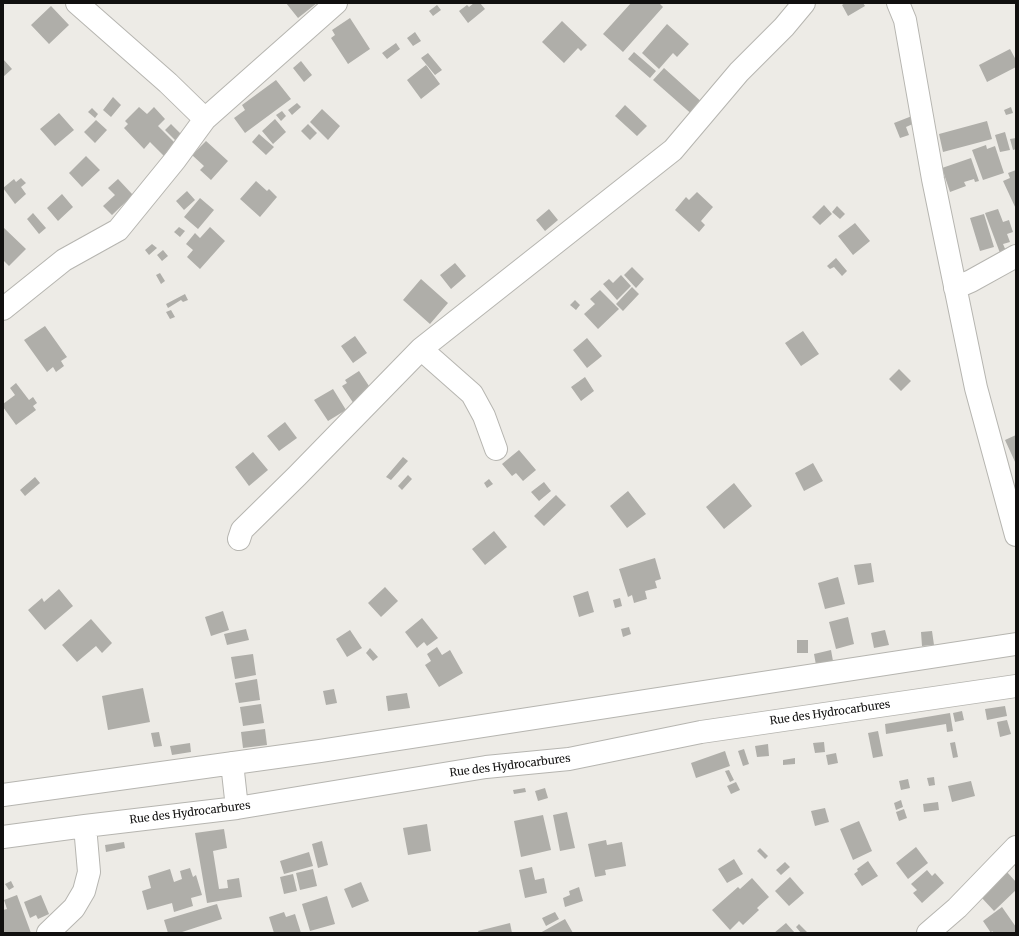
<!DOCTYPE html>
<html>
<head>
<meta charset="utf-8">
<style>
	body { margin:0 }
	#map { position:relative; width:1019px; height:936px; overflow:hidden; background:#edebe6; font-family:Merriweather,serif }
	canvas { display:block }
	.frame { position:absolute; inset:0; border:4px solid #11100f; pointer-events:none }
</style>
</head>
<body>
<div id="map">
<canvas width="1019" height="936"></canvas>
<div class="frame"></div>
</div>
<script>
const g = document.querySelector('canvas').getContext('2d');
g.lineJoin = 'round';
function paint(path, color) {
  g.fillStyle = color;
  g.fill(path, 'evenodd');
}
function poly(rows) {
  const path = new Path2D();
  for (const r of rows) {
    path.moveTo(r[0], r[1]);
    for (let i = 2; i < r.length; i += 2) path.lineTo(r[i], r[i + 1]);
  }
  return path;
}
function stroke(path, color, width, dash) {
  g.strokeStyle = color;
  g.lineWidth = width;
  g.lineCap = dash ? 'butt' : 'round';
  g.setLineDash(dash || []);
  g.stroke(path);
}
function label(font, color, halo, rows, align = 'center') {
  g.font = font + ' Merriweather,serif';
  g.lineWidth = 3;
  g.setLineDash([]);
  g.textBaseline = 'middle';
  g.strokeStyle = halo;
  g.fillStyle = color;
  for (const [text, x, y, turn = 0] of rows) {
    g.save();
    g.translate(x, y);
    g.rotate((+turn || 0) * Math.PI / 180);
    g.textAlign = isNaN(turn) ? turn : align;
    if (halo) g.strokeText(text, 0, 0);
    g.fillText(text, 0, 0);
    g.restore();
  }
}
const building = poly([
	[286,3,317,3,298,18],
	[474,3,480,3,485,9,468,23,459,11,467,5,469,7],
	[631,3,659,3,663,7,623,52,603,34],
	[845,3,863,3,865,6,848,16,842,5],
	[437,5,441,10,433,16,429,11],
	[51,6,69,25,49,44,31,25],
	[350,18,370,49,348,64,331,38,335,35,332,30],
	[562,21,587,45,581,51,578,48,564,63,542,42],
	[667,24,689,44,677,57,673,53,659,69,642,53],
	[415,32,421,41,413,46,407,38],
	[396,43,400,49,387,59,382,53],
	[1010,49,1016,60,1016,67,987,82,979,65],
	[634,52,656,71,650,78,628,59],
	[428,53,442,70,435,75,421,58],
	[3,59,12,69,3,77],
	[301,61,312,75,304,82,293,68],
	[426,65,440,84,421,99,407,80],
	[664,68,705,105,695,117,653,80],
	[276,80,291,99,245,133,234,118,245,110,242,105],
	[113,97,121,105,111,117,103,110],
	[297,103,301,107,292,115,288,110],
	[625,105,647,126,637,136,615,116],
	[139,107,147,114,154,107,165,119,158,126,176,144,164,156,150,142,144,149,124,128,128,124,125,121],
	[1011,107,1013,113,1006,115,1004,110],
	[92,108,98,114,95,118,88,112],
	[322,109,340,126,328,140,310,122],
	[282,111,286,116,281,121,276,115],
	[59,113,74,130,55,146,40,129],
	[912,116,915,123,906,127,909,135,900,138,894,123],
	[275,119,286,132,273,144,262,131],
	[96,120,107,130,95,143,84,132],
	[987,121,992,139,943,152,939,134],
	[171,124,184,137,178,143,165,130],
	[308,124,317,133,310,140,301,131],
	[1005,132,1010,150,1000,152,995,135],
	[259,134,274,147,266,155,252,142],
	[1016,138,1016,149,1013,150,1010,139],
	[206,141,228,161,211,180,200,170,204,166,192,155],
	[986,145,987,149,995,146,1004,173,983,180,972,150],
	[86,156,100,170,82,187,69,173],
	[971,158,979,181,975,182,974,179,964,182,966,186,950,192,942,168],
	[1016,170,1016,209,1003,181,1010,178,1008,173],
	[21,178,26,183,21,187,26,194,15,204,3,188,14,179,16,182],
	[118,179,133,195,112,215,103,206,115,195,108,188],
	[256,181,267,191,269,189,277,197,260,217,240,199],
	[187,191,195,200,184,210,176,201],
	[697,192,713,207,701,221,705,225,699,232,675,210,686,197,689,200],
	[62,194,73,207,58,221,47,208],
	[200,198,214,210,198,229,184,217],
	[824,205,832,214,820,225,812,217],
	[837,206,845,214,840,219,832,212],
	[549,209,558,220,545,231,536,220],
	[998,209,1003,222,1009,220,1013,232,1007,234,1010,242,1003,244,1006,251,1000,253,985,213],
	[33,213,46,228,39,234,27,219],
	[984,214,994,247,980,251,970,218],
	[855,223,870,241,853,255,838,236],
	[3,227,26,249,9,266,3,260],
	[179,227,185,231,180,237,174,232],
	[210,227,225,241,200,269,187,257,193,250,186,244,195,233,200,238],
	[152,244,157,248,149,255,145,250],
	[163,250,168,256,162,261,157,255],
	[836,258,847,271,842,276,834,267,830,269,827,266],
	[455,263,466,276,451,289,440,275],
	[632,267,644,279,636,288,624,275],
	[160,273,165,281,161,284,156,275],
	[621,275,631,286,617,300,603,284,609,279,613,283],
	[421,279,448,303,430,324,403,300],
	[632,287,639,294,623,311,616,304],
	[600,290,619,309,598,329,584,314,595,304,590,299],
	[185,294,188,300,183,302,181,300,168,308,166,304],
	[575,300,580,305,576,310,570,305],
	[171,310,175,317,170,319,166,312],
	[45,326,67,357,61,361,64,366,56,372,53,367,47,372,24,340],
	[803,331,819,354,801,366,785,343],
	[355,336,367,353,353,363,341,346],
	[587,338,602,356,587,368,573,350],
	[899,369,911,381,901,391,889,379],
	[359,371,373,392,354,404,342,386,347,383,345,380],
	[585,377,594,391,581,401,571,387],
	[16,383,29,400,33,397,37,403,33,406,36,410,16,425,3,407,3,404,15,395,10,388],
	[333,389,346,410,328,421,314,400],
	[285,422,297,438,279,451,267,436],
	[1016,435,1016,464,1005,440],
	[519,450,536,470,523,481,516,473,512,476,502,464],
	[253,452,268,470,249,486,235,467],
	[403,457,408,461,391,480,386,477],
	[813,463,823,481,804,491,795,473],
	[408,475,412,479,402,490,398,486],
	[35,477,40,483,25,496,20,490],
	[489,479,493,484,487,488,484,483],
	[544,482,551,491,539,501,531,492],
	[734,483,752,506,724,529,706,507],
	[628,491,646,514,627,528,610,506],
	[556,495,566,505,544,526,534,516],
	[494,531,507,547,485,565,472,549],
	[655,558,661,579,655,581,657,588,645,591,647,599,634,603,632,595,628,597,619,569],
	[871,563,874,582,858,585,854,565],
	[838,577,845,604,825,609,818,583],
	[385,587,398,601,381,617,368,603],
	[59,589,73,606,45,630,28,610,42,598,44,602],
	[588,591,594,612,579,617,573,596],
	[620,598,622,606,615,608,613,600],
	[223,611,229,630,211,636,205,617],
	[848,617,854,644,836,649,829,622],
	[422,618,438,638,427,646,424,642,417,648,405,632],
	[91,619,112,643,102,653,96,646,77,662,62,645],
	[629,627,631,634,623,637,621,629],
	[246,629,249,640,227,645,224,634],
	[350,630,362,648,347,657,336,639],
	[885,630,889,645,874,648,871,633],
	[932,631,934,645,922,646,921,632],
	[797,640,808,640,808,653,797,653],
	[437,647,442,655,450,650,463,673,439,687,425,665,431,661,427,654],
	[370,648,378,657,373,661,366,653],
	[831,650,833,661,816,665,814,654],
	[253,654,256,675,235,679,231,657],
	[257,679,260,700,239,703,235,683],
	[143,688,150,722,108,730,102,696],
	[334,689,337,703,326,705,323,691],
	[407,693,410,708,388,711,386,696],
	[261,704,264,723,243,726,240,707],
	[1005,706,1007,716,987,720,985,709],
	[962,711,964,720,955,722,953,713],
	[950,713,953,731,947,732,946,724,886,734,885,724],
	[1007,720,1011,734,1000,737,997,722],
	[265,729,267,745,243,748,241,732],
	[878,731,883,756,873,758,868,733],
	[159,732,162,746,154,747,151,733],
	[824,742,825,752,815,753,813,743],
	[955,742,958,757,953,758,950,743],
	[190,743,191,752,172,755,170,746],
	[768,744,769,756,757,757,755,746],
	[744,749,749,764,743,766,738,751],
	[725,751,730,766,696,778,691,763],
	[836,753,838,763,828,765,826,755],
	[795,758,795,764,783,765,783,760],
	[729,770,734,780,730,782,725,771],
	[934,777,935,785,929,786,927,778],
	[908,779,910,788,901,790,899,781],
	[971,781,975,796,952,802,948,786],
	[736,782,740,790,731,794,727,786],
	[525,788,526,792,514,794,513,790],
	[545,788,548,798,538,801,535,791],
	[901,800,903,807,896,810,894,803],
	[938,802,939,810,924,812,923,804],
	[825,808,829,822,815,826,811,811],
	[904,809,907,818,899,821,896,812],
	[567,812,575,848,560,851,553,815],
	[543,815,551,850,521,857,514,821],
	[859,821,872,851,853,860,840,829],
	[427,824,431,851,408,855,403,828],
	[224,829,227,848,213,851,219,889,228,888,227,880,239,878,242,897,207,903,195,833],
	[606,840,607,845,622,842,626,866,605,870,606,875,595,877,588,844],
	[322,841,328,865,318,868,312,844],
	[124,842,125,848,106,852,105,845],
	[916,847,928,863,908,879,896,863],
	[760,848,768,856,765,859,757,851],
	[309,852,313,866,284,874,280,861],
	[734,859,743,874,727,883,718,869],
	[868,861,878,876,862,886,854,874,858,871,857,869],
	[785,862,790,867,781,875,776,870],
	[532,867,535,880,544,878,547,893,525,898,519,870],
	[190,868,193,877,196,875,202,895,191,898,193,906,174,912,172,903,147,910,142,891,151,888,148,876,170,869,174,882,182,879,180,871],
	[313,869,317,886,300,890,296,873],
	[927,870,932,876,935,873,944,883,922,903,913,893,917,890,911,884],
	[1007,872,1016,882,1016,890,994,911,981,897],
	[293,874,297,891,284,894,280,877],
	[790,877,804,893,789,906,775,891],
	[752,878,769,897,757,908,759,910,743,925,739,921,730,930,712,910,738,887,740,889],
	[11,881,14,887,9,890,5,884],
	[361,882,369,901,352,908,344,889],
	[579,887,583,901,565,907,563,898,570,895,569,891],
	[17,895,31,933,3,933,3,910,7,909,4,900],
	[41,895,49,914,38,919,36,915,30,918,24,902],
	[327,896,335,924,310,931,302,904],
	[217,904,222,919,179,933,168,933,164,920],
	[1002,907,1016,927,1016,931,1014,933,994,933,992,931,991,933,983,921],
	[284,912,286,917,295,914,301,933,274,933,269,917],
	[555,912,559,919,546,926,542,918],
	[565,919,573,933,540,933],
	[510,923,512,933,479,933,478,931],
	[786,923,795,933,774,933],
	[799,924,808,933,801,933,796,927]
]);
const minor = poly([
	[77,3,168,83,205,119],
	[898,3,905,20,933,179,976,388,1016,535],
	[955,288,971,281,1016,256],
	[3,309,64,260,118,230,175,160,205,119,336,3],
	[421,349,472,394,484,416,496,449],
	[239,539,242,530,297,476,421,349,673,150,739,72,784,27,804,3],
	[232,763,237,808],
	[3,795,320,751,1016,644],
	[3,837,85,826,237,808,486,767,569,759,701,732,1016,686],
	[48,933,74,908,84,891,89,872,85,826],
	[928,933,957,908,1016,847]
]);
const streetNames = [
	["Rue des Hydrocarbures",830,713,-8],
	["Rue des Hydrocarbures",510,766,-7],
	["Rue des Hydrocarbures",190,813,-7]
];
paint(building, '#afaea9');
stroke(minor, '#b6b5b0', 24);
stroke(minor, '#fff', 22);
label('11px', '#11100f', '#fff', streetNames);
</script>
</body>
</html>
